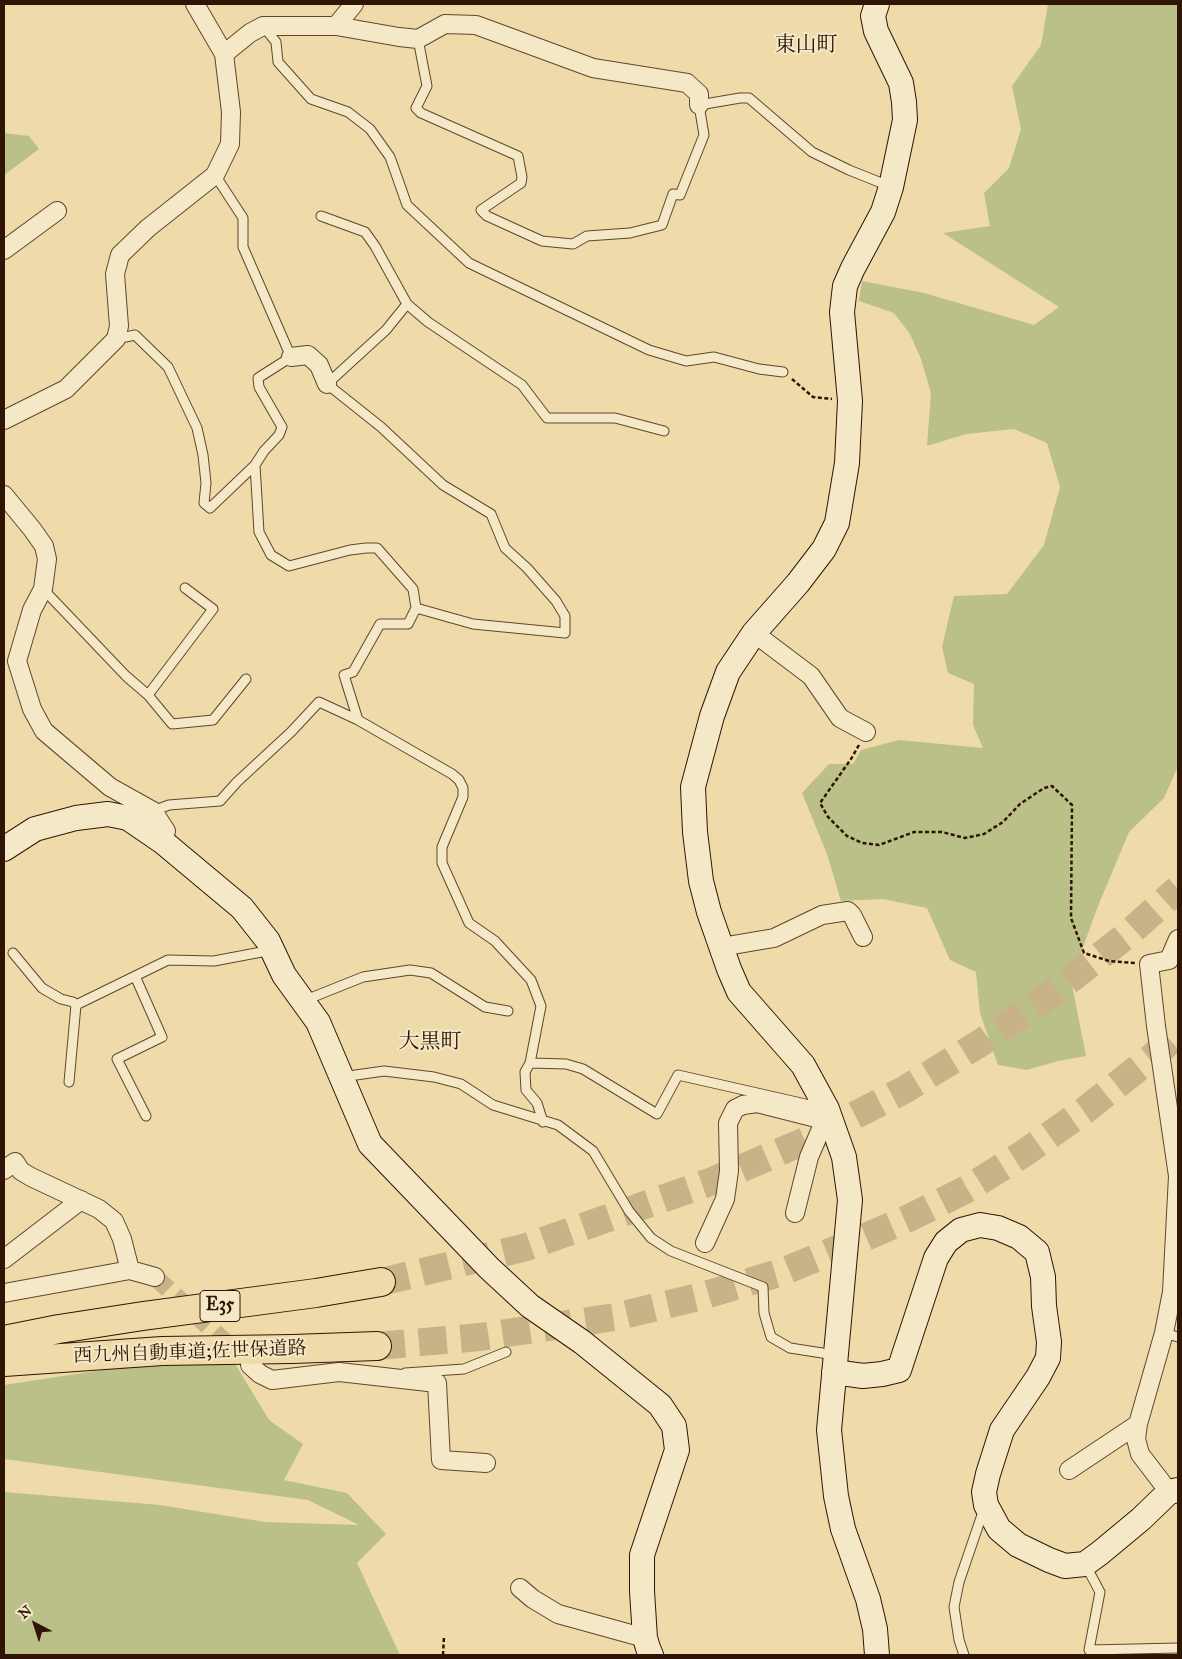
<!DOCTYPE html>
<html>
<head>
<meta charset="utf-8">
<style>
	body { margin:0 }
	#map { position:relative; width:1182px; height:1659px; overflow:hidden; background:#eedba9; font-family:"IM FELL Great Primer",serif }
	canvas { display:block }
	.frame { position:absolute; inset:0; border:5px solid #301405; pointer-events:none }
	.north { position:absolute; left:10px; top:1599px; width:50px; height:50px; -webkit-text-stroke:4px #f4e8c7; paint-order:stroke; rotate:320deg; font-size:14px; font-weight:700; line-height:20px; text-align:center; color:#301405 }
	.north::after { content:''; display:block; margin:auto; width:18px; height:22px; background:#301405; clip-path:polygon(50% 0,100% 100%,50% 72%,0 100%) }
</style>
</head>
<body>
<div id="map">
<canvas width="1182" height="1659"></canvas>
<div class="frame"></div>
<div class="north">N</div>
</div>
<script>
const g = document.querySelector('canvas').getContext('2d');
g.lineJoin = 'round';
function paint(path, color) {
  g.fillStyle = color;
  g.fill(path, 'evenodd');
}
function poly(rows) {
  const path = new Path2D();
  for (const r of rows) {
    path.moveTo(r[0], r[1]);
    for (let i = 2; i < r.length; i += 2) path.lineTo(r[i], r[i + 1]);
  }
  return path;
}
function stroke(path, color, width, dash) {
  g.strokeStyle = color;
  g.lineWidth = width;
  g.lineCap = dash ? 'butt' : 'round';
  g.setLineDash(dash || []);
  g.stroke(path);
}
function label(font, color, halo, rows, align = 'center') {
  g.font = font + ' "IM FELL Great Primer","Noto Serif JP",serif';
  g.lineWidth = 4;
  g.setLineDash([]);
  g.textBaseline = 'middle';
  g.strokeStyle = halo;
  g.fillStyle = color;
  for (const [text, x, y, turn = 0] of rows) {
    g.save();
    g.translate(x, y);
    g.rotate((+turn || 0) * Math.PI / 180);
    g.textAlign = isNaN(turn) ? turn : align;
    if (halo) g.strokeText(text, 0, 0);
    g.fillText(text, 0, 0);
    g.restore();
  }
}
const green = poly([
	[1048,4,1178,4,1178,766,1164,798,1129,832,1098,906,1071,980,1086,1056,1058,1061,1027,1070,998,1065,980,1013,976,972,950,960,927,908,883,899,841,901,827,854,802,793,829,764,853,764,861,750,899,740,983,748,973,725,974,684,948,673,942,647,954,596,1007,594,1044,545,1060,487,1047,443,1014,429,966,434,927,446,931,393,921,359,910,334,894,313,859,301,862,281,924,293,1034,325,1059,307,943,233,990,226,984,193,1009,168,1021,129,1012,86,1041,45],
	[4,133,29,136,39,149,4,175],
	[234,1362,269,1420,303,1444,284,1480,347,1493,386,1534,357,1563,400,1655,4,1655,4,1492,160,1505,265,1522,359,1525,308,1500,4,1459,4,1385,122,1367]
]);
const streetTunnel = poly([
	[155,1277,237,1353]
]);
const highwayTunnel = poly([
	[381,1282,523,1248,710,1182,805,1141,904,1090,982,1042,1058,989,1127,935,1178,889],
	[377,1346,480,1337,615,1317,699,1297,782,1272,852,1243,909,1218,967,1189,1023,1154,1084,1111,1151,1058,1178,1034]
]);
const path = poly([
	[792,379,813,397,832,399],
	[859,745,851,759,820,803,828,817,847,836,862,843,879,845,914,832,942,832,965,838,984,834,1003,822,1020,804,1044,788,1052,786,1072,805,1071,918,1084,953,1109,961,1135,963],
	[443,1655,444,1636]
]);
const lane = poly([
	[263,26,276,42,278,62,311,99,348,112,370,129,390,157,407,205,469,263,649,350,686,361,714,357,759,369,783,372],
	[418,39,427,86,416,108,421,113,518,156,522,177,521,183,481,210,487,216,542,241,573,244,587,236,630,233,662,225,673,194,680,195,704,135,699,105,740,98,749,98,812,152,849,170,889,186],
	[321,216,365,232,375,246,407,304,428,322,522,385,547,418,615,418,664,431],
	[407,304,386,330,327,384,381,427,443,485,491,514,505,548,527,568,556,601,565,616,565,633,473,624,416,608],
	[116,339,135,335,168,367,197,428,203,455,206,483,204,503,210,508,255,465,264,451,279,435,282,427,259,387,258,378,291,357,243,247,243,218,215,175],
	[255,465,259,532,271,555,289,566,350,550,366,548,377,548,413,589,416,608,408,624,380,624,353,672,344,675,358,720],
	[43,589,126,676,148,695,172,724,213,720,246,679],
	[148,695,213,609,185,588],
	[153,811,169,805,220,801,237,782,291,732,319,702,358,720,452,774,459,780,463,788,463,797,442,847,442,863,469,923,495,941,531,980,541,1006,530,1063,525,1072,526,1090,537,1103,543,1122],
	[13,953,42,988,61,999,73,1002,76,1005,168,960,214,961,272,950],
	[135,976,162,1037,117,1059,146,1116],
	[303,1001,363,977,410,970,431,973,485,1007,508,1011],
	[530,1063,566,1064,583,1069,657,1114,678,1075,823,1108],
	[342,1077,384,1071,434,1077,461,1084,493,1105,558,1125,593,1151,629,1211,651,1238,671,1251,763,1287,764,1313,771,1337,790,1348,835,1355],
	[69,1082,76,1005],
	[1164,1333,1178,1337],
	[405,1373,464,1369,506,1352],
	[1085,1564,1100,1592,1089,1650,1178,1648],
	[964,1655,959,1640,954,1607,959,1582,984,1509]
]);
const street = poly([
	[336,26,354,4],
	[224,54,250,33,263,26,336,26,399,37,418,39,445,24,476,25,593,68,687,83,699,94,699,105],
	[4,250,57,211],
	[291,357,308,355,319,365,327,384],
	[4,420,66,389,116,339,119,326,115,274,120,255,148,228,215,175,230,144,231,112,224,54,195,4],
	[4,495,32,529,44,546,47,559,43,589,32,610,17,661,32,709,44,731,110,787,153,811,166,831,163,842],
	[754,633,811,676,840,718,866,732],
	[721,947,774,938,822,915,848,911,852,915,863,937],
	[4,1170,15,1162,21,1171,31,1177,99,1209,114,1221,122,1239,130,1270],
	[795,1213,809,1157,821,1129,832,1122],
	[705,1243,725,1199,729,1171,728,1123,735,1109,743,1105,757,1103,832,1122],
	[4,1259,81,1200],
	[4,1293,130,1270,155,1277],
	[250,1365,260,1374,272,1380,339,1372,437,1383,441,1460,486,1463],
	[1069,1470,1138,1424],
	[1169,1492,1140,1454,1136,1439,1138,1424,1164,1333,1172,1292,1178,1176,1156,1026,1149,964,1169,960,1178,939],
	[520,1588,533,1599,558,1614,645,1638]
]);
const secondary = poly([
	[4,849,35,829,76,818,108,814,128,818,163,842,242,908,268,941,284,975,318,1022,370,1144,489,1268,530,1306,582,1342,660,1405,674,1426,677,1450,642,1555,642,1591,645,1638,648,1648,651,1655],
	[834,1372,863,1376,882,1374,899,1370,936,1258,946,1242,961,1230,980,1225,998,1228,1019,1237,1037,1252,1043,1277,1044,1306,1049,1342,1048,1358,1038,1377,1002,1430,988,1474,984,1492,986,1505,999,1529,1018,1545,1049,1560,1065,1566,1085,1564,1100,1553,1141,1519,1169,1492,1178,1490],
	[877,1655,875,1629,868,1599,843,1529,836,1496,829,1430,850,1200,844,1157,827,1109,803,1065,739,992,729,969,709,912,701,881,695,832,693,787,712,716,728,672,754,633,798,583,824,549,837,523,847,463,850,401,842,312,845,286,853,268,883,212,891,187,905,120,904,102,901,83,876,31,873,16,877,4]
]);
const highway = poly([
	[4,1340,59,1329,143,1316,316,1293,381,1282],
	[4,1362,162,1351,292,1349,377,1346]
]);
const shields = [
	[220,1306,40]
];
const shieldNames = [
	["E35",220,1306]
];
const streetNames = [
	["西九州自動車道;佐世保道路",190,1353,-2]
];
const quarterNames = [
	["東山町",806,46],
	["大黒町",430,1043]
];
paint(green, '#bac087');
stroke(streetTunnel, '#c8b388', 18, [18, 9]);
stroke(highwayTunnel, '#c8b388', 28, [28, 14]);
stroke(lane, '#60462e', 11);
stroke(street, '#60462e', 20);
stroke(secondary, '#301405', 26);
stroke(highway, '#301405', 30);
stroke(path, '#301405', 2.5, [4, 2.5]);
stroke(lane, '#f4e8c7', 9);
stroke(street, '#f4e8c7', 18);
stroke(secondary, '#f4e8c7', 24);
stroke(highway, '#eedba9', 28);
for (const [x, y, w] of shields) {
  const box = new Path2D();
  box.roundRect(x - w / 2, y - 15.5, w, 31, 4);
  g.fillStyle = '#f4e8c7';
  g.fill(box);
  stroke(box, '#301405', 1);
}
label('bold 18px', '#301405', null, shieldNames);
label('19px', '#301405', '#f4e8c7', streetNames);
label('21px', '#301405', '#f4e8c7', quarterNames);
</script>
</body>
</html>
